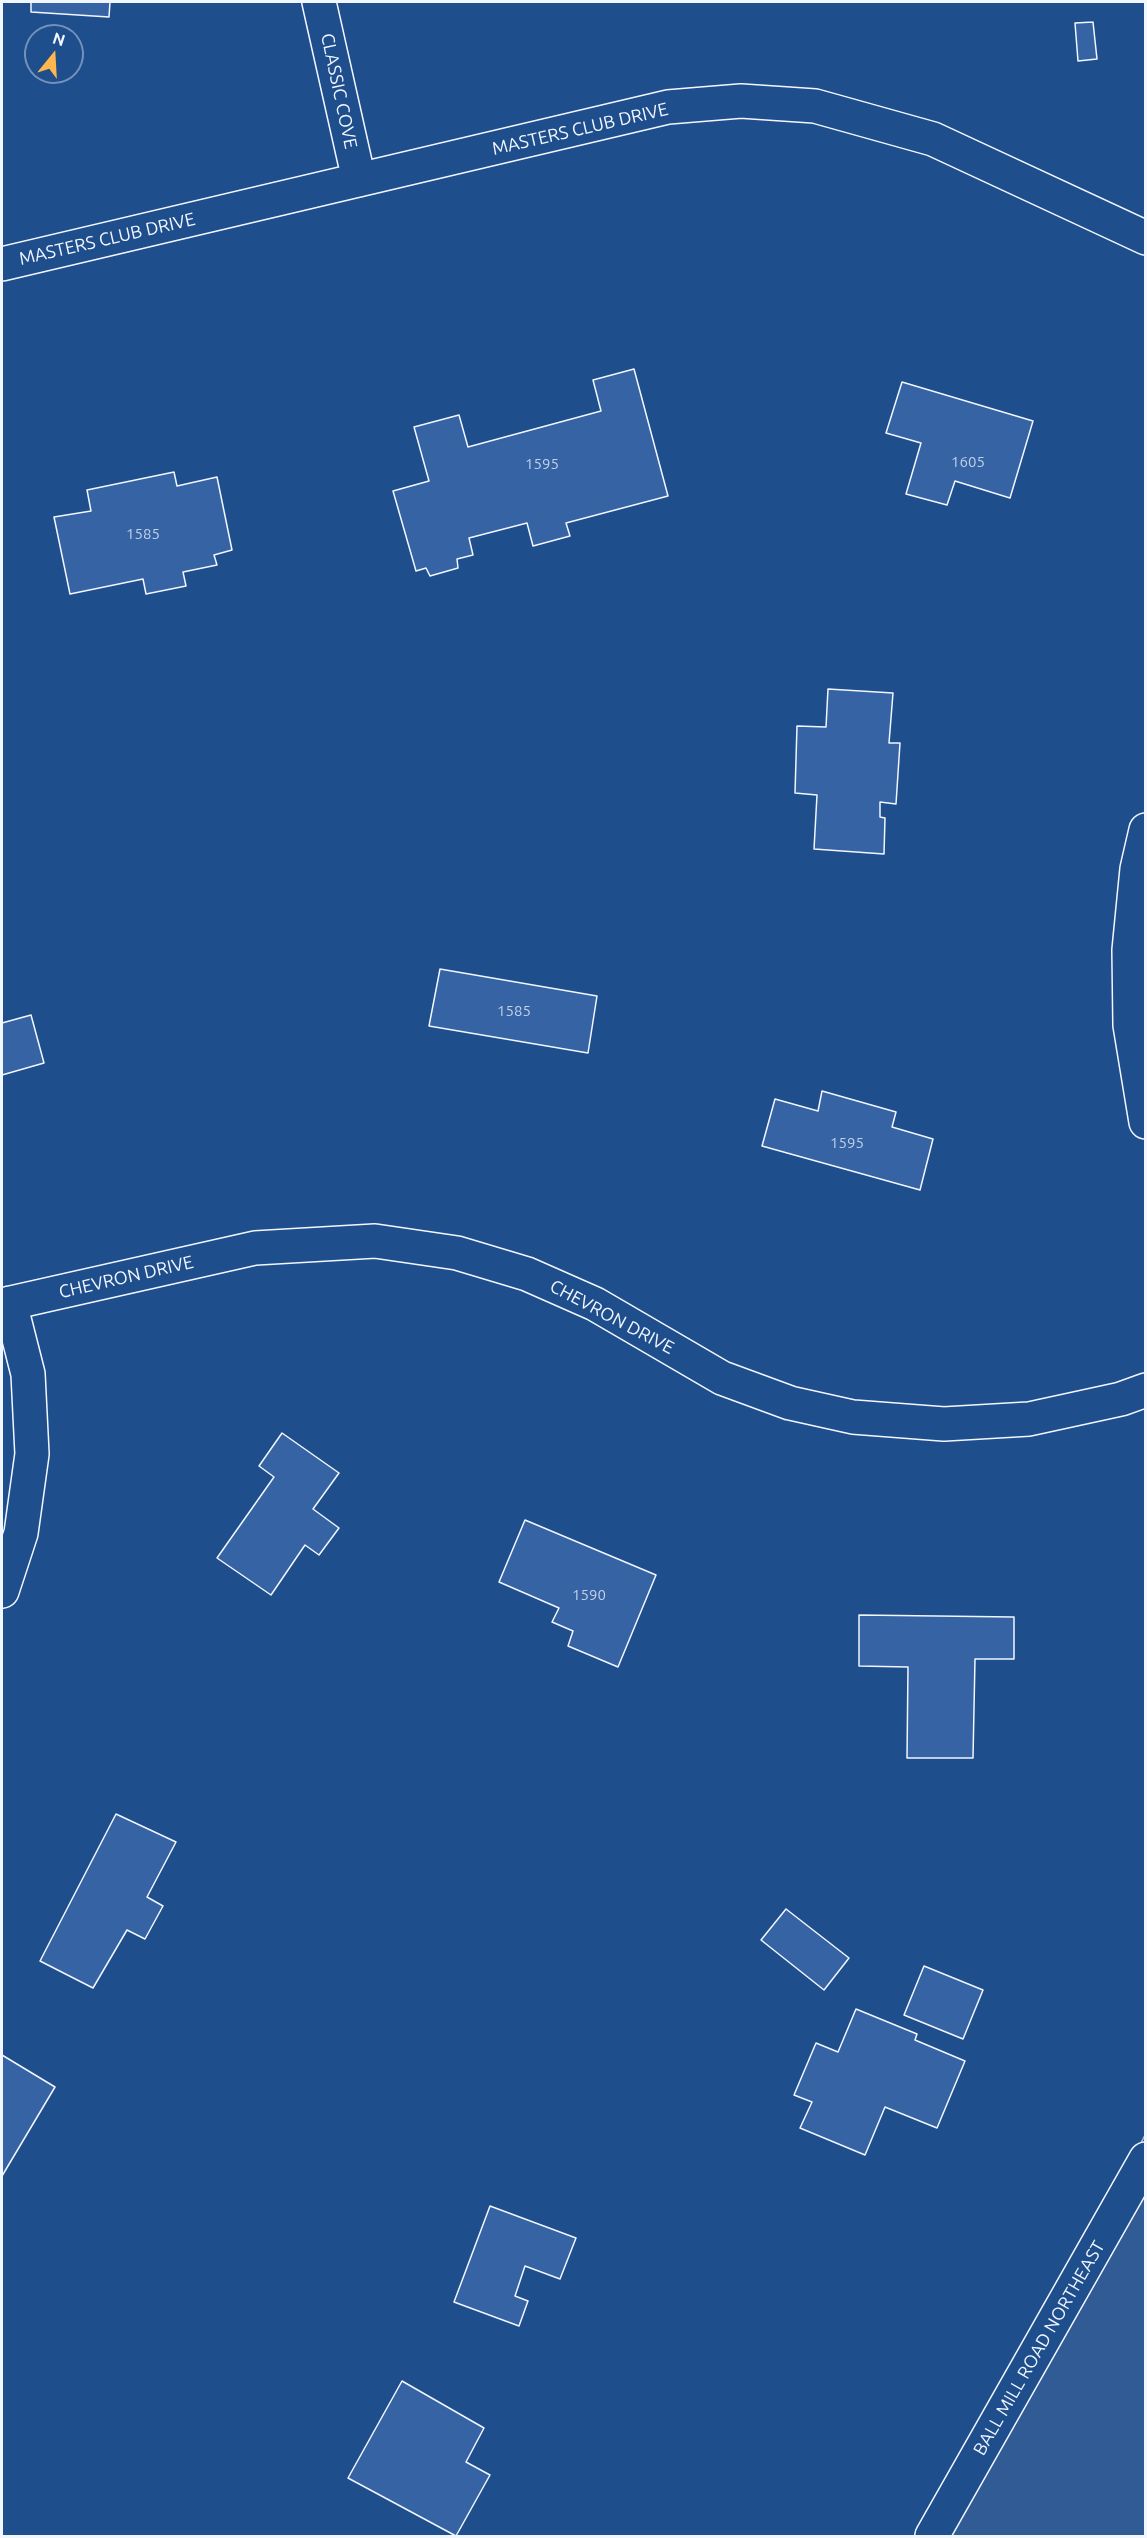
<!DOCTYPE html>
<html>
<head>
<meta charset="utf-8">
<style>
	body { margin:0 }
	#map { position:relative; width:1147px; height:2538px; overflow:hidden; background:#1f4e8c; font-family:Ubuntu,sans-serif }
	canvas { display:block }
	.frame { position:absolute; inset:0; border:3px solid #f2f6ff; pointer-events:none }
	.north { position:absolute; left:24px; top:24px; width:60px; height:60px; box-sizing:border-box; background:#1f4e8c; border:2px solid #7391ba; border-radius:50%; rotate:18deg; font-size:16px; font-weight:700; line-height:24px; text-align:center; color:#f2f6ff }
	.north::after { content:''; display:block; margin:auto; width:21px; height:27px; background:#ffb74d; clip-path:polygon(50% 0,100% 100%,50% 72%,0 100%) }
</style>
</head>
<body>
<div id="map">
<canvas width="1147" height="2538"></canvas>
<div class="frame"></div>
<div class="north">N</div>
</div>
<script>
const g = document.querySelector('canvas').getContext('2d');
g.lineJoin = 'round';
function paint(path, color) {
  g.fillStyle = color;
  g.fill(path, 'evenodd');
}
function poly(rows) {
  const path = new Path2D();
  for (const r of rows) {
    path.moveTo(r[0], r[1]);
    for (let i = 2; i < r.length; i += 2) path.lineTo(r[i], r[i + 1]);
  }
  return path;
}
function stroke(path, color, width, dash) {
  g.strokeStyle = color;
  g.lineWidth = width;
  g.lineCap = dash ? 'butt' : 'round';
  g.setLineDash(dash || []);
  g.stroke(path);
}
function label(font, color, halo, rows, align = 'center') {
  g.font = font + ' Ubuntu,sans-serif';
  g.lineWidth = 4.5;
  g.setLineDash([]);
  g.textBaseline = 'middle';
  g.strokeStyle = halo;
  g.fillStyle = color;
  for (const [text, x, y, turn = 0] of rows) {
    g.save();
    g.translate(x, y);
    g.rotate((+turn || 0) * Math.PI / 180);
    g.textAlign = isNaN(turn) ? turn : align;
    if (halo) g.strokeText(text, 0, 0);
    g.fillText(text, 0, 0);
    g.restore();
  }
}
const built = poly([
	[1145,2135,1145,2536,940,2536,1033,2355,1145,2135]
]);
const building = poly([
	[31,2,110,2,109,17,31,12,31,2],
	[1093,22,1097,59,1078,61,1075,23,1093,22],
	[634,369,668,496,566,523,570,536,533,546,527,523,469,538,473,555,457,559,458,568,430,576,426,568,416,571,393,491,429,481,414,427,459,415,468,447,601,411,593,380,634,369],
	[902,382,1033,421,1010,498,955,481,947,505,906,494,921,443,886,433,902,382],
	[174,472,177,486,217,477,232,550,214,555,217,565,183,572,186,586,146,594,143,579,70,594,54,517,91,511,87,490,174,472],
	[828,689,893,693,889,743,900,743,896,804,880,802,880,817,885,818,884,854,814,849,817,795,795,793,797,726,826,727,828,689],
	[440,969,597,996,588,1053,429,1026,440,969],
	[31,1015,44,1063,2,1075,2,1023,31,1015],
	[822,1091,896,1112,892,1127,933,1139,920,1190,762,1146,775,1099,818,1111,822,1091],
	[282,1433,339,1473,313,1509,339,1528,319,1555,305,1545,271,1595,217,1558,274,1477,259,1466,282,1433],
	[525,1520,656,1575,618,1667,568,1646,573,1631,552,1622,559,1608,499,1582,525,1520],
	[859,1615,1014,1617,1014,1659,975,1659,973,1758,907,1758,908,1667,859,1666,859,1615],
	[116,1814,176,1842,147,1897,163,1906,145,1939,127,1930,93,1988,40,1961,116,1814],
	[786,1909,849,1958,824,1990,761,1940,786,1909],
	[924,1966,983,1990,963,2039,904,2015,924,1966],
	[856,2009,917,2034,915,2040,965,2061,937,2128,885,2107,865,2155,800,2128,812,2102,794,2095,816,2043,838,2052,856,2009],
	[2,2055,55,2087,2,2176,2,2055],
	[490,2206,576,2238,560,2279,525,2266,515,2296,528,2301,519,2326,454,2302,490,2206],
	[402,2381,484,2428,466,2462,490,2475,456,2536,348,2478,402,2381]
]);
const minor = poly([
	[319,2,359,180],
	[2,264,668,107,741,101,815,106,933,139,1146,238],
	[1146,830,1137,869,1129,950,1130,1025,1146,1122],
	[2,1305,255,1248,375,1241,457,1253,527,1274,595,1304,722,1378,790,1403,853,1417,944,1424,1029,1419,1121,1399,1146,1390],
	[2,1591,21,1533,32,1454,28,1374,10,1303],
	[932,2536,1146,2159]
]);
const numberNames = [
	["1605",968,462],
	["1595",542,464],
	["1585",143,534],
	["1585",514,1011],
	["1595",847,1143],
	["1590",589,1595]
];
const streetNames = [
	["CLASSIC COVE",339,91,78],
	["MASTERS CLUB DRIVE",580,129,-13],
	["MASTERS CLUB DRIVE",107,239,-13],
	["CHEVRON DRIVE",126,1277,-13],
	["CHEVRON DRIVE",612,1317,28],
	["BALL MILL ROAD NORTHEAST",1039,2348,-60]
];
paint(built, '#305b95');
stroke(built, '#a8bbd7', 1.5);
paint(building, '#3563a3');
stroke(building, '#f2f6ff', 1.5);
stroke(minor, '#f2f6ff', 36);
stroke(minor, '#1f4e8c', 33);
label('15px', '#c3d1e8', null, numberNames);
label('18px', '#f2f6ff', '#1f4e8c', streetNames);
</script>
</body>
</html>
